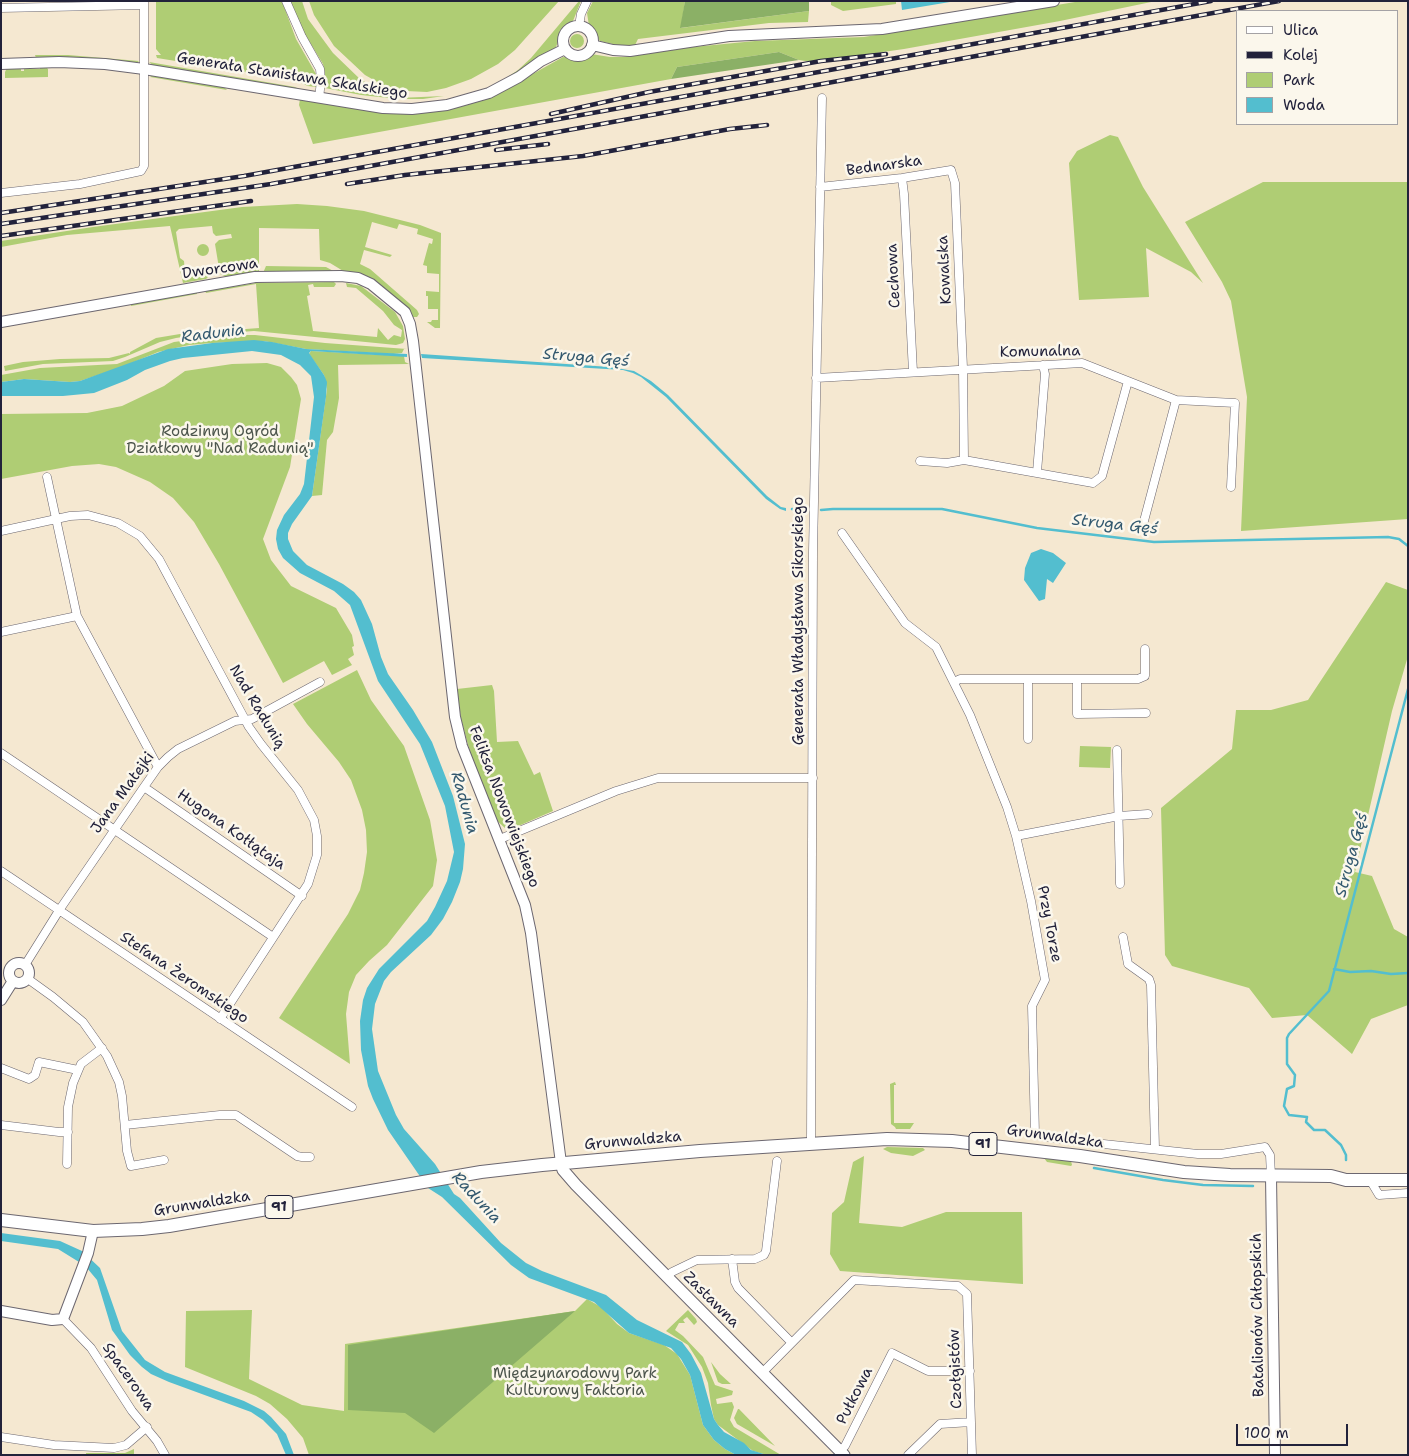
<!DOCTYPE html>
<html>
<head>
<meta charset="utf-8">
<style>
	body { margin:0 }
	#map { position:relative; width:1409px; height:1456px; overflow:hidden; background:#f5e8d1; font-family:"Shantell Sans",sans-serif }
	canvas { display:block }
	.frame { position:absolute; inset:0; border:2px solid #22223b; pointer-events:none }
	.legend { position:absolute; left:1236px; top:10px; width:162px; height:115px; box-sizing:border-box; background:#fbf7ec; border:1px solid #a4a2a5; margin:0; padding:6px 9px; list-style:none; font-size:15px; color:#22223b }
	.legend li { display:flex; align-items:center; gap:10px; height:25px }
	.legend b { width:25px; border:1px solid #a4a2a5 }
	.scale { position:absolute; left:1236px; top:1424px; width:112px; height:22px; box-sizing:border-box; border:2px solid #22223b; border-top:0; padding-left:6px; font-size:15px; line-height:18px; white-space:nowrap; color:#22223b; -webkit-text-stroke:4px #fbf7ec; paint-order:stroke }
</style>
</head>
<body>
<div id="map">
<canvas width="1409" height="1456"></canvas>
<div class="frame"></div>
<ul class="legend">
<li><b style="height:6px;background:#fff"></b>Ulica</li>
<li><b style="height:6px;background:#22223b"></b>Kolej</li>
<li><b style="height:14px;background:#afcd74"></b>Park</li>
<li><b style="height:14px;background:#53becf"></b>Woda</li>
</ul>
<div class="scale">100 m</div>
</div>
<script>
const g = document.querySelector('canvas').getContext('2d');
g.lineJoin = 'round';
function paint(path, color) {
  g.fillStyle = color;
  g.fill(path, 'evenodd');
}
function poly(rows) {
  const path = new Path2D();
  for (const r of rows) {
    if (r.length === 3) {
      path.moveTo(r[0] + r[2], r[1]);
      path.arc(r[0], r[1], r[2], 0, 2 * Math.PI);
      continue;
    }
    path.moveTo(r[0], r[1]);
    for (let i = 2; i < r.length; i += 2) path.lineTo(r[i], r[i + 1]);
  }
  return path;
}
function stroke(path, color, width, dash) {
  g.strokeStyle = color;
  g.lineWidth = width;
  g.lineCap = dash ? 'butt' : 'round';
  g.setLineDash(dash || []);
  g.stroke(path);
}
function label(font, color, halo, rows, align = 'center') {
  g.font = font + ' "Shantell Sans",sans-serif';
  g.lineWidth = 5;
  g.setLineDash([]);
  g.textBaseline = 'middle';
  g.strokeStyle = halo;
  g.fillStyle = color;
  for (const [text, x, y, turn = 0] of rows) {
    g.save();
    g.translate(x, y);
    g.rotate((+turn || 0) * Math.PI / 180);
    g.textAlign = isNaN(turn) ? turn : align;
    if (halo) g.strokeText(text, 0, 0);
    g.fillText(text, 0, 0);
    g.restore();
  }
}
const green = poly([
	[156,1,282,1,296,39,316,74,316,87,308,86,294,80,157,58,156,55,161,55,156,49],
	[290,1,302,1,308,19,333,53,361,80,398,98,444,96,423,99,398,99,361,95,325,88,325,73,323,64,300,26],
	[309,1,559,1,515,50,498,64,471,79,446,88,427,92,406,91,388,88,365,75,334,46,314,15],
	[579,1,581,1,573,21,561,33,556,47,526,68,497,85,481,92,453,100,413,106,385,105,369,102,327,94,387,104,412,104,453,99,480,91,497,84,518,70,531,58],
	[593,1,685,1,681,28,809,11,808,22,769,23,638,39,635,45,621,46,600,41,589,26,587,13],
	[831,1,896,1,896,4,843,11,831,5],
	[1081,1,1156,1,1060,21,904,49,812,62,799,60,779,52,677,67,671,79,313,144,299,105,300,99,407,113,513,85,563,57,579,58,591,54,610,57,624,57,693,47,755,41,864,37],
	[577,41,7],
	[35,55,68,55,139,61,135,64,71,58,36,58],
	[149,62,295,87,297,88,296,90,155,67],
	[21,66,21,71,24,71,24,69,40,69,40,66,46,67,48,69,48,77,5,78,5,72,7,68],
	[153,75,223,86,227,90,150,77],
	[1110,135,1118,137,1143,187,1203,283,1191,272,1146,248,1149,297,1079,300,1069,163,1077,151],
	[1263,182,1408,182,1408,519,1241,531,1247,397,1231,301,1222,282,1185,222],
	[297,204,327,206,364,211,420,225,441,233,440,328,435,328,427,322,431,322,432,320,438,320,438,309,428,309,428,296,426,296,426,291,439,292,439,274,427,273,427,266,423,265,429,243,432,244,433,239,417,234,418,229,399,224,397,229,372,222,365,247,392,255,390,257,364,250,360,264,370,269,417,310,419,314,417,317,413,317,409,311,330,263,320,260,319,229,259,228,259,271,256,273,227,277,220,274,215,244,219,240,232,238,231,234,216,236,213,233,212,226,179,229,176,232,180,258,184,261,185,273,191,272,193,277,205,275,204,271,206,270,210,272,210,275,206,279,183,283,170,226,67,235,1,247,1,241,93,227,242,207],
	[203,250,6],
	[266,266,326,267,337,273,263,273],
	[334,282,336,284,334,287,314,287,313,284,308,285,310,295,307,296,313,331,377,337,378,328,388,340,394,335,401,337,402,330,394,325,383,311,356,288,347,287,346,283,361,286,395,312,403,326,405,339,403,343,396,345,254,331,199,335,198,333,195,334,195,335,176,338,160,342,125,357,113,361,43,364,5,371,4,366,23,362,60,359,109,358,129,353,130,354,130,352,156,338,180,334,259,328,256,284,206,293,205,291,256,283],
	[197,292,197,294,131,306,131,304],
	[228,335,255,335,325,343,407,349,404,349,402,353,393,354,306,349,264,341,212,343,189,345,158,352,122,367,80,381,70,382,24,379,1,382,1,375,40,368,117,364,174,342],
	[311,351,404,356,405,362,409,364,338,365,339,398,333,432,327,440,322,495,312,496,327,389,324,375,309,354],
	[267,363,281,367,291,377,297,385,301,399,290,467,263,539,271,560,291,586,336,608,352,635,354,646,352,647,354,655,348,659,352,665,332,675,324,661,283,683,219,564,194,522,173,498,150,482,116,467,99,464,72,466,1,479,1,414,87,413,122,406,164,386,185,371,232,364],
	[1386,582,1408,590,1408,656,1392,711,1355,872,1372,876,1394,929,1408,937,1408,1005,1371,1019,1352,1054,1307,1015,1272,1018,1249,988,1172,966,1165,955,1161,808,1232,749,1236,710,1271,710,1308,700],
	[357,670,371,700,404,746,430,820,437,860,433,886,387,945,369,961,356,975,349,992,346,1014,350,1064,279,1018,348,914,360,890,364,873,367,852,366,830,362,810,351,780,339,762,307,724,293,704],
	[492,685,494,691,497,742,518,741,534,775,540,772,553,811,516,827,505,828,495,819,470,752,461,719,457,689],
	[1080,746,1111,747,1110,768,1079,767],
	[895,1082,896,1085,894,1085,894,1123,914,1123,910,1129,896,1129,895,1127,891,1124,890,1084],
	[887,1147,923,1148,925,1150,913,1156,891,1153,883,1149],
	[864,1156,859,1223,902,1227,946,1212,1022,1212,1023,1284,840,1271,830,1254,832,1213,844,1202,853,1162],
	[1044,1158,1071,1161,1072,1165,1071,1166,1047,1162],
	[587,1299,601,1307,617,1324,629,1333,664,1345,677,1354,690,1375,703,1425,714,1440,725,1449,736,1455,309,1455,303,1438,287,1419,270,1404,256,1396,185,1367,186,1311,252,1310,249,1379,302,1405,344,1411,345,1344,575,1311],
	[688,1310,696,1319,697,1322,694,1325,687,1317,683,1320,685,1323,679,1323,675,1330,683,1336,703,1357,715,1385,733,1391,732,1395,716,1399,717,1404,732,1402,734,1407,730,1420,734,1427,781,1455,767,1455,753,1451,718,1425,714,1419,711,1405,708,1383,702,1367,688,1345,666,1331],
	[711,1362,720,1374,731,1384,722,1384,718,1382],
	[738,1409,739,1409,775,1446,737,1424,734,1418],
	[134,1449,134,1455,86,1455,86,1453,125,1453]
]);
const forest = poly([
	[685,1,809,1,809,11,680,28],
	[779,52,799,60,671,79,677,67],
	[575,1311,434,1433,405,1413,348,1410,348,1345]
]);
const water = poly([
	[901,1,956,1,902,10],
	[254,340,272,342,306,349,407,354,407,357,311,351,309,353,324,375,327,382,326,397,312,496,292,524,288,533,288,539,293,551,307,565,343,584,354,592,361,600,372,624,381,657,388,674,413,710,432,742,453,796,465,844,463,869,460,882,452,902,443,919,431,935,391,972,384,981,375,1004,372,1029,378,1071,396,1115,404,1129,435,1164,454,1194,460,1198,501,1243,526,1263,542,1271,606,1295,637,1320,682,1342,691,1354,701,1373,714,1419,718,1425,724,1432,744,1443,751,1450,767,1455,736,1455,725,1449,714,1440,703,1425,690,1375,681,1359,671,1348,629,1333,594,1302,529,1278,511,1265,442,1197,428,1188,388,1130,373,1099,368,1086,361,1050,360,1021,363,1000,367,988,379,969,427,921,435,907,447,881,454,852,445,806,420,744,378,681,350,605,334,591,300,573,283,558,278,549,276,539,277,530,284,515,300,494,304,484,314,397,311,376,300,365,281,355,252,351,183,358,170,361,145,370,127,380,94,393,63,396,1,396,1,382,24,379,70,382,80,381,168,349,212,343],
	[421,354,610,367,634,371,651,381,668,395,767,496,781,507,786,508,786,511,780,509,766,499,666,397,641,377,633,373,623,370,422,358],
	[1041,549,1053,553,1066,563,1053,583,1047,579,1045,599,1039,601,1024,580,1025,568,1031,553],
	[1,1233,60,1241,82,1251,100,1268,122,1331,145,1360,165,1372,244,1401,264,1411,271,1417,286,1434,294,1455,286,1455,277,1434,263,1420,251,1412,169,1382,151,1374,142,1367,130,1355,112,1330,97,1280,87,1268,79,1262,58,1249,1,1241]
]);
const stream = poly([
	[792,509,804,511],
	[821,510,833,509,942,509,1037,528,1154,542,1388,537,1399,539,1408,546],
	[1334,969,1350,972,1371,971,1391,974,1408,973],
	[1346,1160,1346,1155,1341,1145,1325,1130,1314,1130,1306,1122,1307,1117,1289,1115,1284,1106,1287,1089,1294,1086,1295,1075,1287,1064,1287,1038,1289,1034,1329,991,1408,689],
	[1094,1168,1163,1180,1203,1185,1253,1186]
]);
const minor = poly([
	[286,1,302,37,320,69,321,81,319,98],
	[1,8,144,5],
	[579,26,581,14,587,1],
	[902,178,904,194,913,372],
	[820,187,902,178,951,170,955,183,963,368,964,460],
	[1,193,80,184,141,171,144,166,144,1],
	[816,378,1082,363,1176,400,1235,403,1231,487],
	[920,461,947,463,964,460,1093,483,1102,476,1128,381],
	[1037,472,1045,374,1043,365],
	[47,477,77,616,158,767],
	[1144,521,1176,400],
	[1,531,70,516,88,515,118,523,140,536,159,559,249,727,261,744,298,790,314,820,317,836,317,855,308,884,220,1019],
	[842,533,905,623,936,647,970,715,1007,807,1016,836,1031,901,1045,980,1032,1006,1035,1135,1075,1141,1198,1154,1221,1154,1265,1147,1270,1155,1271,1176],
	[1,632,77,616],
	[1028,680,1028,739],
	[1077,680,1077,714,1146,713],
	[954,682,960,679,1138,679,1145,676,1145,649],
	[1117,750,1120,884],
	[1,753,273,937],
	[144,787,302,896],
	[1016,836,1119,816,1148,814],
	[500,839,616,791,658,778,813,778],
	[1,871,352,1107],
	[1123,937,1128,964,1149,979,1151,985,1155,1149],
	[25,965,60,909,144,787,158,767,168,757,178,749,235,721,252,719,320,682],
	[28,979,53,997,83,1022,107,1056,119,1082,122,1096,127,1151,131,1166,164,1160],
	[1,1068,29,1079,35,1075,39,1062,78,1070],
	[1,1125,59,1132,68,1132],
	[125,1125,220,1115,236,1115,297,1156,302,1157,310,1157],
	[811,1144,813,552,822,98],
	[67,1164,68,1107,73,1083,81,1064,102,1048],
	[1370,1180,1379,1195,1408,1193],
	[732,1259,735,1282,738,1288,791,1342],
	[667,1277,672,1272,697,1260,755,1259,764,1255,766,1251,777,1161],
	[63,1319,91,1348,132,1411,157,1441,165,1455],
	[762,1373,854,1280,958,1286,967,1294,972,1455],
	[1,1437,54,1445,114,1448,126,1445,147,1427],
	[840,1451,845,1446,892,1353,928,1371,970,1371],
	[908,1455,940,1424,971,1422]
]);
const tertiary = poly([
	[578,41,15],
	[592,45,613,50,630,51,729,36,882,29,1054,1],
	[1,64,59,62,105,64,144,69,383,108,412,109,447,105,489,93,519,77,541,61,565,49],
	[1,322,255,277,341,276,358,278,371,284,405,312,410,324,413,341,455,717,462,746,525,905,531,933,561,1163],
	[19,973,10],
	[1,1000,13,981],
	[1271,1176,1275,1455],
	[1,1311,52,1320,63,1319,88,1253,93,1231]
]);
const secondary = poly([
	[561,1163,563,1170,576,1185,844,1455]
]);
const primary = poly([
	[1,1220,93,1231,142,1229,169,1226,481,1172,542,1165,700,1151,887,1139,952,1141,993,1146,1080,1156,1184,1172,1230,1175,1331,1176,1346,1180,1408,1180]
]);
const rail = poly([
	[551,114,649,92,821,61,886,54],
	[496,150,548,144],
	[347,184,405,175,583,156,730,129,767,125],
	[1,213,244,176,1211,1],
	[1,224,271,184,1279,1],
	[1,236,251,201]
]);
const shields = [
	[983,1144,28],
	[279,1207,28]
];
const shieldNames = [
	["91",983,1144],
	["91",279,1207]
];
const streetNames = [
	["Generała Stanisława Skalskiego",292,76,9],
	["Bednarska",884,166,-8],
	["Dworcowa",220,269,-8],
	["Kowalska",945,270,-93],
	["Cechowa",894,276,-93],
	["Komunalna",1040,352,-1],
	["Generała Władysława Sikorskiego",799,621,-90],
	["Nad Radunią",257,707,59],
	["Jana Matejki",123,793,-54],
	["Feliksa Nowowiejskiego",504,807,69],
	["Hugona Kołłątaja",231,830,35],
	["Przy Torze",1049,924,79],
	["Stefana Żeromskiego",184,978,34],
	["Grunwaldzka",1055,1137,8],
	["Grunwaldzka",633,1141,-5],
	["Grunwaldzka",202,1204,-9],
	["Zastawna",711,1300,45],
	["Batalionów Chłopskich",1258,1315,-91],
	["Czołgistów",956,1369,-92],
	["Spacerowa",128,1377,55],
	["Pułkowa",855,1396,-63]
];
const parkNames = [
	["Rodzinny Ogród",220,432],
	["Działkowy \"Nad Radunią\"",220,449],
	["Międzynarodowy Park",575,1374],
	["Kulturowy Faktoria",575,1391]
];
const waterNames = [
	["Radunia",213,334,-7],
	["Struga Gęś",586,358,5],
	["Struga Gęś",1115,525,6],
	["Radunia",464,803,74],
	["Struga Gęś",1352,855,-75],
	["Radunia",476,1198,47]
];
paint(green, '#afcd74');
paint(forest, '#8bb066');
paint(water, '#53becf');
stroke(stream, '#53becf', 2.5);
stroke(minor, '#6c6770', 9);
stroke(tertiary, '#6c6770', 12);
stroke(secondary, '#6c6770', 13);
stroke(primary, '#6c6770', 14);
stroke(minor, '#fff', 8);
stroke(tertiary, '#fff', 10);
stroke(secondary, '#fff', 11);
stroke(primary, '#fff', 12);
stroke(rail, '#22223b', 4.5);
stroke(rail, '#fbf7ec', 2.5, [8]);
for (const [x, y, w] of shields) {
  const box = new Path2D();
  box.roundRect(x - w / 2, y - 11.5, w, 23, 4);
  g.fillStyle = '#fbf7ec';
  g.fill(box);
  stroke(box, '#22223b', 1);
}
label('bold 14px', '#22223b', null, shieldNames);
label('15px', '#22223b', '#fbf7ec', streetNames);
label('15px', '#4c554c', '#fbf7ec', parkNames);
label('italic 16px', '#33596f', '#fbf7ec', waterNames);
</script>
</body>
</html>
